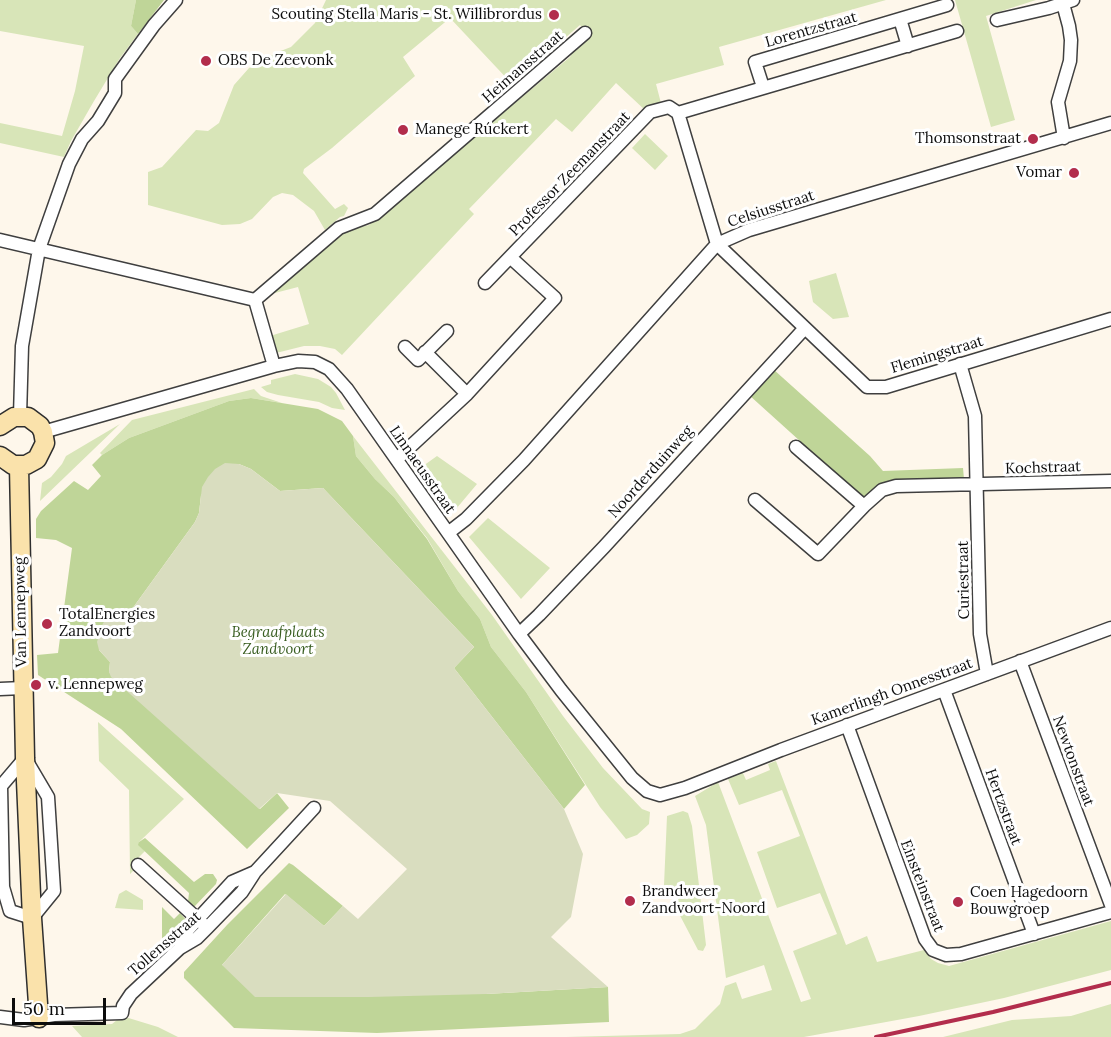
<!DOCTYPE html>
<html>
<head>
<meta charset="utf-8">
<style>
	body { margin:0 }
	#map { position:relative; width:1111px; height:1037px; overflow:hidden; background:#fef7eb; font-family:Lora,serif }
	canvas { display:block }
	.scale { position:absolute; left:12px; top:998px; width:94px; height:27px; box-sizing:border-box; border:3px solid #0c0c0c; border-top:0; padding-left:8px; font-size:18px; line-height:21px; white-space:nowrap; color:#0c0c0c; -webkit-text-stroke:4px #fff; paint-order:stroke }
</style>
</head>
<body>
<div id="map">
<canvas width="1111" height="1037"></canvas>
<div class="scale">50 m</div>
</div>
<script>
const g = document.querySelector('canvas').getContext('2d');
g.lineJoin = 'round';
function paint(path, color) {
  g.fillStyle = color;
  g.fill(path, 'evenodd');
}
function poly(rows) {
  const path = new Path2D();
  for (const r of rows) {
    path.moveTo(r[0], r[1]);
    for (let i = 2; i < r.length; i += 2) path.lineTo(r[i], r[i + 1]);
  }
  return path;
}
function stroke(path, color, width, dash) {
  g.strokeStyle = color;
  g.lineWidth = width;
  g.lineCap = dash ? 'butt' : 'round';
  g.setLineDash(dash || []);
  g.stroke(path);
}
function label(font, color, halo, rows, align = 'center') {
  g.font = font + ' Lora,serif';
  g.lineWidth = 6;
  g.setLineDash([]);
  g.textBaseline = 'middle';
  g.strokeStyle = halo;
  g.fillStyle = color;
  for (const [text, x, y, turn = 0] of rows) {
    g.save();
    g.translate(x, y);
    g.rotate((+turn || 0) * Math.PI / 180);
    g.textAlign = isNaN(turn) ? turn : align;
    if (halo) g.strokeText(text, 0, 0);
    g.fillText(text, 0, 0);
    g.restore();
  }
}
const green = poly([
	[0,0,136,0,131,26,138,34,120,58,94,101,71,141,64,157,0,143,0,123,62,136,75,91,84,46,0,31],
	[326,0,886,0,719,47,724,65,656,84,662,107,646,111,616,83,572,132,556,119,469,209,474,214,342,355,335,349,320,346,304,346,276,353,270,336,309,324,298,287,271,294,342,232,369,225,570,57,584,30,580,25,512,84,450,18,403,57,415,76,332,148,304,169,303,173,335,209,344,204,348,208,344,216,340,217,325,230,314,211,293,195,282,193,273,197,252,219,240,224,222,225,148,205,148,172,162,167,196,130,208,131,219,123,234,85,249,68,278,52,291,47,315,23],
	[955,0,1036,0,986,16,1015,120,991,127],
	[645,134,668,156,655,170,632,148],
	[836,273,849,317,833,319,813,302,809,281],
	[295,374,318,379,331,387,336,393,345,410,332,408,319,402,278,395,267,392,261,387,271,384,271,380],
	[254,389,261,396,282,403,251,398,229,401,129,438,102,455,100,453,132,420],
	[120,424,40,501,42,483,51,477,62,464,66,456],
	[353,436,492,615,563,716,603,768,642,809,650,812,649,824,637,835,626,839,600,807,526,692,491,647,480,619,458,591,427,538,394,497,375,479,356,456],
	[437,456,477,484,456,509,423,466],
	[488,518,550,568,521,599,469,537],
	[98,722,184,799,139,842,139,845,145,851,134,862,135,869,130,874,129,790,99,761],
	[776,761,846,945,867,936,877,962,924,950,931,959,938,963,949,966,1111,921,1111,970,1004,998,919,1016,804,1037,566,1037,680,1034,695,1029,720,1004,725,986,736,982,742,999,772,990,764,965,726,978,706,825,695,796,718,782,801,1002,811,999,793,951,837,934,820,893,777,908,757,852,800,836,782,790,739,805,728,779,743,773,746,780,770,770,768,764],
	[683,811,688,813,692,826,706,945,703,951,698,950,664,885,667,816],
	[126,890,143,900,143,910,115,908,119,894],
	[1111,1004,1111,1037,943,1037,1012,1020,1071,1016],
	[122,1016,158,1027,178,1037,196,1037,82,1037,72,1026,112,1024]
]);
const forest = poly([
	[136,0,164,0,138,34,131,26],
	[773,369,870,456,883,471,963,468,964,479,862,497,749,395],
	[251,398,318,409,342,421,353,436,356,456,375,479,394,497,427,539,458,591,480,619,491,647,526,692,585,785,564,809,454,668,474,647,323,488,280,491,251,469,239,464,201,495,199,513,195,522,127,616,115,616,99,650,110,662,109,672,260,809,277,793,289,808,247,849,121,729,38,675,37,655,58,653,72,548,56,540,36,538,36,519,41,511,74,481,88,490,101,476,92,465,102,455,129,438,229,401],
	[145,838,194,882,205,874,213,874,217,880,216,884,193,908,188,902,189,893,138,845,139,842],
	[289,863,293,865,343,906,324,926,285,894,222,965,486,994,608,987,609,1022,377,1033,234,1028,184,978,184,972,227,925],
	[162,907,174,919,180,913,186,920,162,945]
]);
const cemetery = poly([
	[225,463,239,464,251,469,280,491,323,488,474,647,454,668,564,809,583,854,571,917,551,937,608,987,486,994,369,997,255,997,222,965,286,894,324,926,343,906,358,919,407,869,330,801,277,793,259,809,111,677,109,672,110,662,99,650,97,642,103,623,109,617,127,616,195,522,199,513,202,487,208,477,215,469]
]);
const street = poly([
	[1062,0,1069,26,1071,40,1070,61,1058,102,1064,138],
	[900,19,908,46],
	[997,20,1049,8,1073,0],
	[957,31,678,113,717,244,867,387,886,387,1111,319],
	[763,87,755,62,947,5],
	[0,240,255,300],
	[485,283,650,112,669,107,678,113],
	[255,300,339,228,375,214,585,33],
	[255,300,274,366],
	[405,347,418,360,447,331],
	[425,352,467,394],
	[960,364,975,416,980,634,987,674],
	[20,416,22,346,39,249,69,164,82,139,98,121,115,93,115,79,154,25,176,0],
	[43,432,274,366,298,361,315,362,329,369,347,389,519,634,561,690,632,778,647,791,660,795,685,788,781,750,1111,628],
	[796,447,864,506],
	[397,459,467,394,555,298,510,257],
	[755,500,818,554,864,506,882,490,896,486,1111,481],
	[448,533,466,519,524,460,717,244,749,230,1111,123],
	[519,634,539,615,604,547,804,329],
	[1020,661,1111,905],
	[0,689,23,688],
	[944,690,1034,934],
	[847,725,925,939,933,950,946,955,961,954,1111,912],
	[25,758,48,797,54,891,32,918,10,911,3,887,1,786,25,758],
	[138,865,202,923],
	[180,948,185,933,232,882,255,872],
	[0,1017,24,1020,54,1015,122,1013,123,1006,131,994,180,948,197,938,207,928,242,892,255,872,314,808]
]);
const secondary = poly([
	[0,426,14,417,28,417,40,426,43,432,45,443,37,459,26,465,13,465,0,456],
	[19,466,25,758,32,918,39,1018]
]);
const rail = poly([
	[876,1037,993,1012,1111,983]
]);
const markers = [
	[554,15,6,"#b22d4c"],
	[206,61,6,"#b22d4c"],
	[403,130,6,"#b22d4c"],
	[1033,139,6,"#b22d4c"],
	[1074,173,6,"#b22d4c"],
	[47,624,6,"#b22d4c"],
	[36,685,6,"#b22d4c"],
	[630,901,6,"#b22d4c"],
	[958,902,6,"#b22d4c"]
];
const poiNames = [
	["Scouting Stella Maris - St. Willibrordus",542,15,"right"],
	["OBS De Zeevonk",218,61],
	["Manege Rúckert",415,130],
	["Thomsonstraat",1021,139,"right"],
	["Vomar",1062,173,"right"],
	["TotalEnergies",59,615],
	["Zandvoort",59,632],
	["v. Lennepweg",48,685],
	["Brandweer",642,892],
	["Zandvoort-Noord",642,909],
	["Coen Hagedoorn",970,893],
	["Bouwgroep",970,910]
];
const streetNames = [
	["Lorentzstraat",811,30,-16],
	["Heimansstraat",523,67,-41],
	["Professor Zeemanstraat",570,174,-46],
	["Celsiusstraat",771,209,-18],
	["Flemingstraat",937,355,-17],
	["Kochstraat",1043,468,-2],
	["Linnaeusstraat",422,470,55],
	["Noorderduinweg",651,472,-48],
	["Curiestraat",964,580,-91],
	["Van Lennepweg",21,612,-91],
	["Kamerlingh Onnesstraat",892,692,-20],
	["Newtonstraat",1073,761,70],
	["Hertzstraat",1003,807,70],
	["Einsteinstraat",922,886,69],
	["Tollensstraat",165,944,-41]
];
const parkNames = [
	["Begraafplaats",278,633],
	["Zandvoort",278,650]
];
paint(green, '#d8e5b8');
paint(forest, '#bfd598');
paint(cemetery, '#d9ddbf');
stroke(street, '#3f3f3f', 15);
stroke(secondary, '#2e2e2e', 21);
stroke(street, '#fff', 12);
stroke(secondary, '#fae2ab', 18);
stroke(rail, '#b22d4c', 4);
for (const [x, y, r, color] of markers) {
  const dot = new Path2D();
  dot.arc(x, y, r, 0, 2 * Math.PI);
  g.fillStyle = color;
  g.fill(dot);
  stroke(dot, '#fff', 2);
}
label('15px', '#0c0c0c', '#fff', poiNames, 'left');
label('15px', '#0c0c0c', '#fff', streetNames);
label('italic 15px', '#395e21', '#fff', parkNames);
</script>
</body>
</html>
